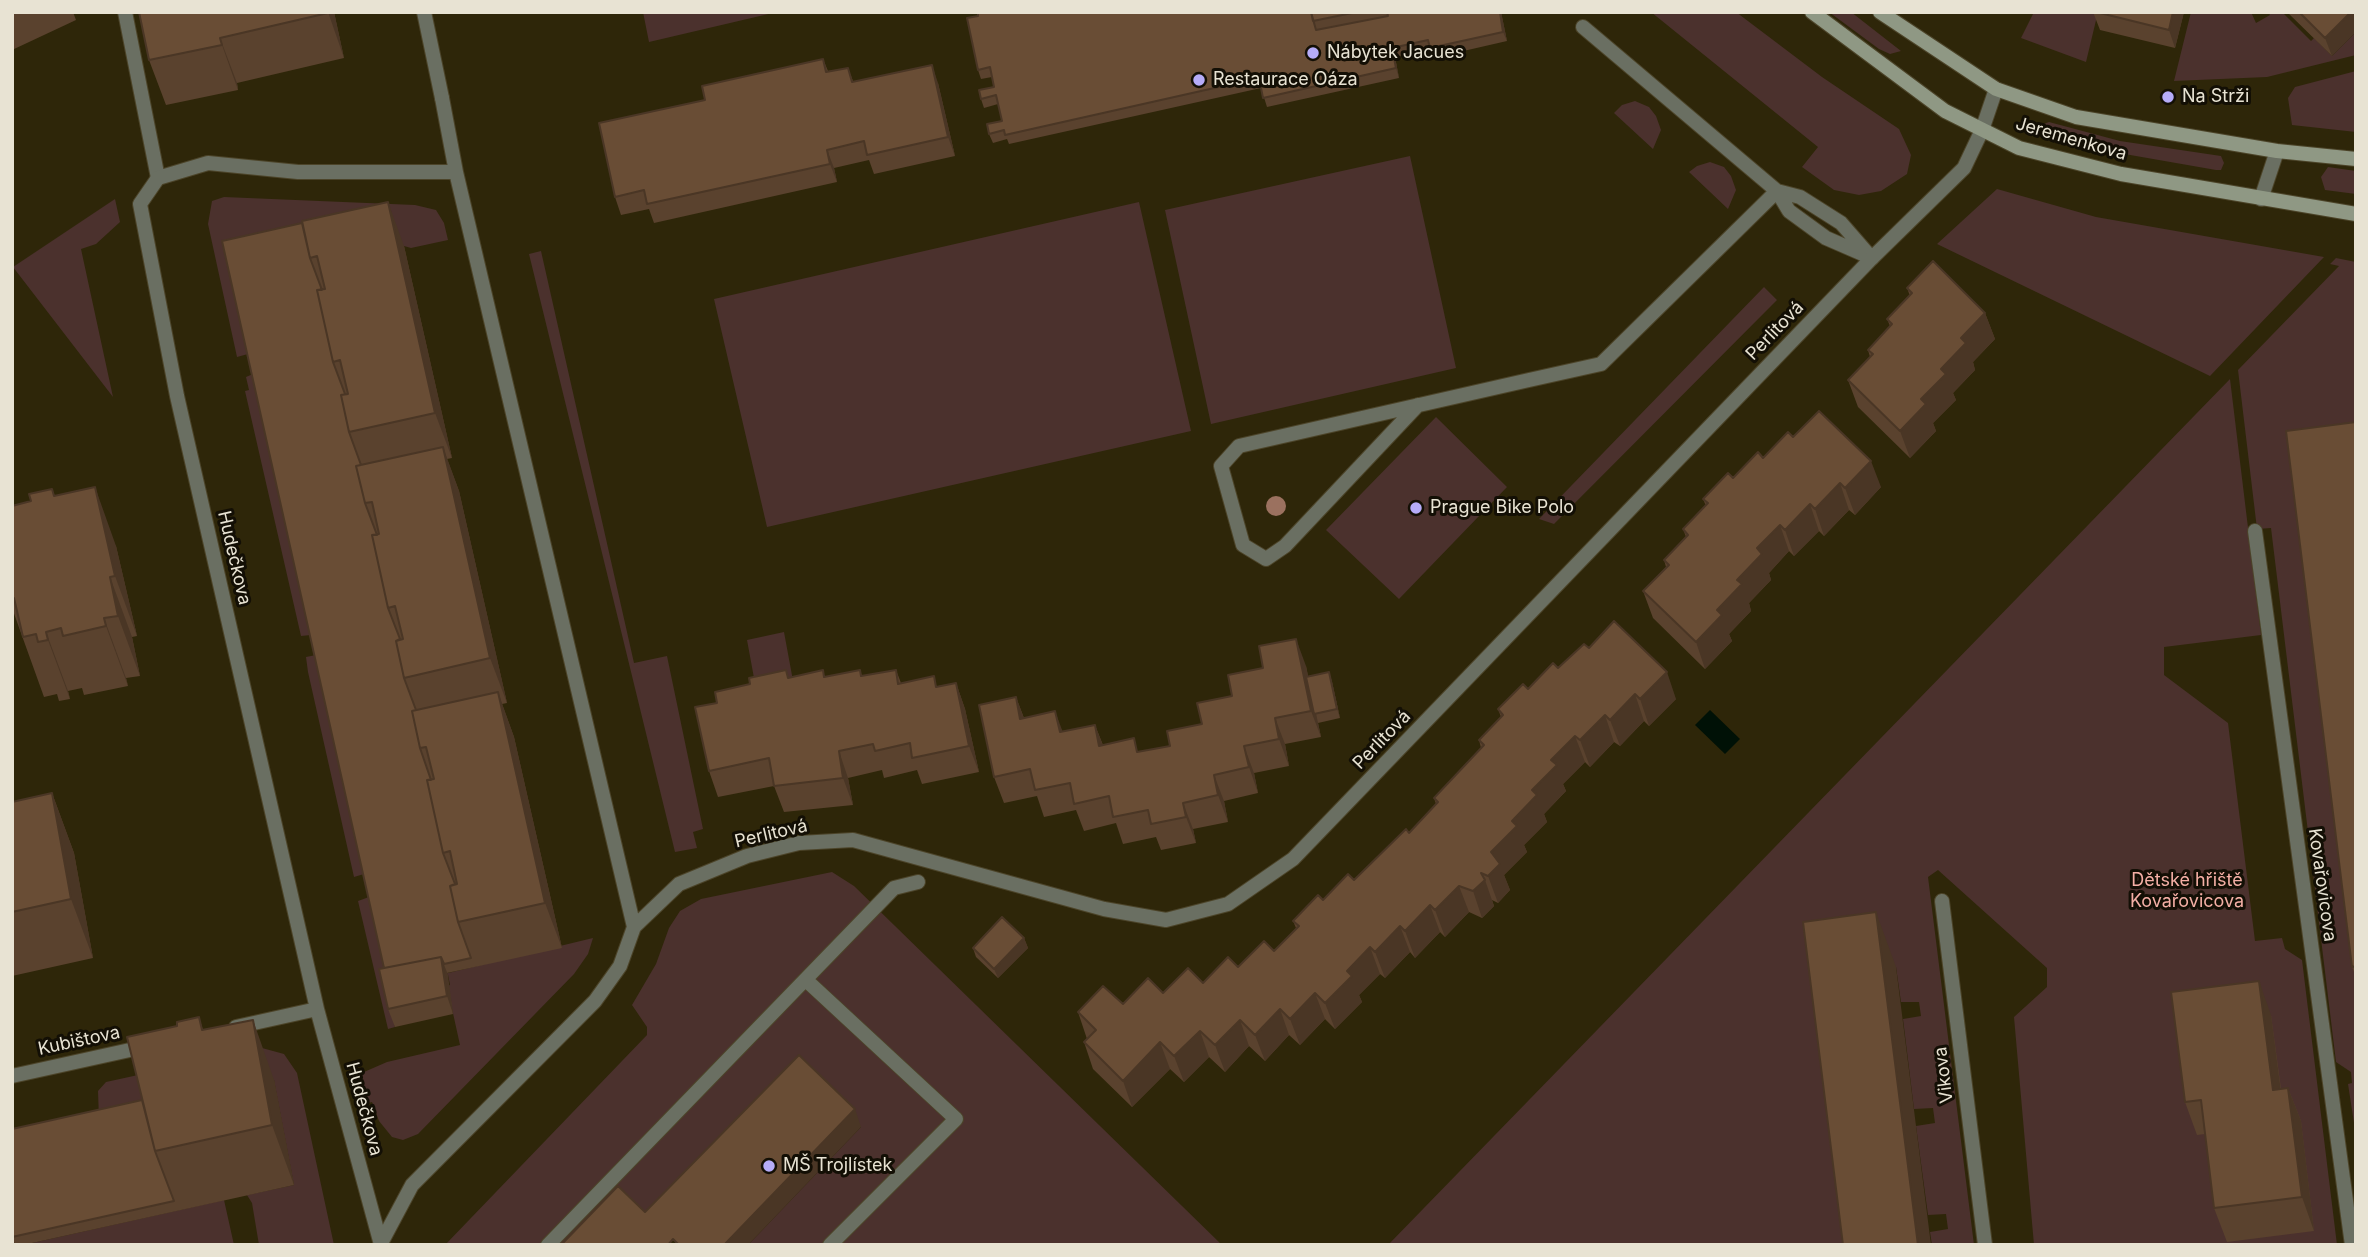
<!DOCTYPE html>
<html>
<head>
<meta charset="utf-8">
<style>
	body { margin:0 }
	#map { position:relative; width:2368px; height:1257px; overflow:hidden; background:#2e2609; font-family:Inter,sans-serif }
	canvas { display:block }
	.frame { position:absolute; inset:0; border:14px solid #e8e3d3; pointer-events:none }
</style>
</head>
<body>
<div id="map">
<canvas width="2368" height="1257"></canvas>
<div class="frame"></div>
</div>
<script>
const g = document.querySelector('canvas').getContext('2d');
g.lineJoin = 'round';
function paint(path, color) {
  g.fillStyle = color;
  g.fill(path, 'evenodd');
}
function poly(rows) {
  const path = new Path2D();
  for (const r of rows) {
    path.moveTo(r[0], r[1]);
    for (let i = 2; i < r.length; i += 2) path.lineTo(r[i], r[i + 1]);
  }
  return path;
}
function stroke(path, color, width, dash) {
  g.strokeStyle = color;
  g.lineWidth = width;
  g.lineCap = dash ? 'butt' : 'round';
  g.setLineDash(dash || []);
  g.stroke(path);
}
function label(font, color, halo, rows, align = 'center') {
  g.font = font + ' Inter,sans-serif';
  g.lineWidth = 6;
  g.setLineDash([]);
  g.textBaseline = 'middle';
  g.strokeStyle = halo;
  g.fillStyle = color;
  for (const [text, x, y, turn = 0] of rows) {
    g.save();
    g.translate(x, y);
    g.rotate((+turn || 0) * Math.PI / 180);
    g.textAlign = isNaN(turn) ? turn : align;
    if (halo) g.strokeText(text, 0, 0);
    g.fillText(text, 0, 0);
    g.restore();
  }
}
const green = poly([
	[643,12,777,12,649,42],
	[1651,12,1736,12,1822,77,1899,129,1911,155,1907,174,1881,191,1859,195,1834,190,1802,167,1818,147],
	[1829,12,1851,12,1901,51,1890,54,1879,49],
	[2034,12,2098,12,2086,62,2021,38],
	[2191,12,2251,12,2256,23,2270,15,2268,12,2282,12,2311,41,2314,38,2332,56,2356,32,2356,55,2267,77,2174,81],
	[2356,71,2356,132,2292,125,2288,98,2295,87],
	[1635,101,1649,107,1656,116,1661,130,1653,149,1614,113,1622,105],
	[2049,122,2120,141,2221,156,2224,163,2221,170,2216,170,2096,149,2043,134,2041,125],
	[1410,156,1456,368,1211,424,1165,210],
	[1710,162,1724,167,1731,176,1736,190,1728,209,1689,172,1697,166],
	[2328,167,2356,171,2356,194,2325,190,2321,177],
	[1997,189,2096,217,2324,257,2210,376,1937,244],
	[224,197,415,205,436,210,444,223,448,240,411,248,404,246,248,354,237,357,208,224,212,201],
	[115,199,120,222,96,244,81,249,113,397,13,267],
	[1139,202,1191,431,767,527,714,299],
	[541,251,634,663,667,656,703,829,693,832,697,848,675,852,529,254],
	[2336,258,2356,262,2356,1136,2348,1084,2352,1083,2351,1072,2336,1062,2271,528,2257,529,2238,370,2339,266,2330,264],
	[1764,287,1777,300,1554,524,1539,519],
	[253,374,311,635,301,636,245,391,249,390,246,377],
	[2230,379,2261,635,2164,647,2164,675,2228,723,2255,941,2282,938,2285,949,2302,960,2337,1245,2034,1245,2014,1017,2047,987,2047,968,1938,870,1928,877,1974,1245,1932,1245,1930,1232,1948,1229,1946,1214,1928,1215,1916,1126,1935,1123,1933,1108,1914,1109,1903,1019,1921,1016,1919,1002,1901,1002,1896,967,1857,1245,1388,1245],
	[1436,417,1507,487,1399,599,1326,530],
	[784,632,796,697,759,705,747,640],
	[316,655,364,874,354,877,308,672,306,657],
	[832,872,854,886,1222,1245,748,1245,861,1127,651,1231,586,1245,445,1245,647,1035,647,1027,632,1005,656,964,669,928,680,911,701,899],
	[369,897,389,986,395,1027,388,1029,358,901],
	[593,938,588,954,574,974,418,1134,403,1140,392,1137,379,1121,372,1102,358,1106,351,1088,364,1072,387,1062,460,1045,447,986,450,985,448,975,444,974],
	[262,1048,284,1054,297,1073,334,1245,259,1245,252,1203,247,1195,294,1185,274,1080,149,1097,99,1119,98,1091,106,1082],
	[224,1200,234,1245,23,1245]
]);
const water = poly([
	[1710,710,1740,739,1725,754,1695,725]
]);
const lane = poly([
	[125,12,158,178],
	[424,12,442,98],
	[1583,27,1777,191,1789,211,1826,238,1872,258],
	[1777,191,1800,197,1841,223,1868,254],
	[2261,199,2277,151],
	[1418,405,1285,546,1266,559,1243,545,1221,466,1239,446,1529,380,1601,364,1777,191],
	[806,980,956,1119,830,1245],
	[548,1245,894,888,918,882]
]);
const street = poly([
	[442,98,456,172],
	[2255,531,2352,1245],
	[1942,901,1985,1245],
	[634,927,679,884,747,856,799,843,853,840,1104,909,1166,920,1228,904,1293,859,1872,258,1964,168,1982,130,1996,89],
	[236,1027,317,1009],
	[12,1076,148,1046],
	[380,1245,412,1185,595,1001,620,966,634,927,456,172,298,172,208,163,158,178,140,204,177,396,317,1009,380,1241]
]);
const secondary = poly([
	[1812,12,1945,111,2019,148,2121,174,2356,214],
	[1880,12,1996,89,2076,117,2277,151,2356,159]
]);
const trees = [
	[1276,506]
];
const wall = poly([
	[12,12,73,12,76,20,12,50],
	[139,12,334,12,344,58,237,83,238,90,166,105,149,60],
	[978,12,1501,12,1507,41,1433,58,1430,49,1395,57,1399,78,1267,107,1261,88,1009,144,1007,139,993,143,989,134,1002,121,998,104,984,108,981,99,994,87,992,77,981,79,978,70],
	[2093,12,2184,12,2175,48,2100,30],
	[2287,12,2356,12,2332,56],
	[823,59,828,71,848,68,853,81,938,83,955,156,874,174,869,160,834,168,837,182,654,223,649,209,621,215,615,197,705,100],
	[222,241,404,246,452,458,447,459,459,491,507,703,502,704,514,737,562,948,447,973,453,1014,395,1027,388,1009,384,968],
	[1907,288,1985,313,1995,339,1973,362,1975,370,1953,393,1956,400,1933,423,1936,431,1910,458,1858,407,1848,380,1870,357,1868,350,1890,326,1887,319,1910,296],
	[2356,422,2356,977,2352,967],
	[1793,437,1881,487,1855,515,1849,510,1824,536,1819,531,1794,556,1789,551,1769,573,1771,580,1749,603,1751,611,1729,634,1732,641,1705,669,1653,618,1643,591,1666,567,1664,560,1686,537,1683,529,1706,506,1703,499],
	[55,496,116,546,137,636,132,637,140,676,126,678,128,686,84,695,82,688,68,691,70,699,59,701,57,694,44,697,12,608,12,506],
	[1589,648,1676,699,1649,726,1644,721,1620,746,1614,742,1590,767,1585,762,1563,784,1566,791,1544,814,1547,822,1524,845,1527,852,1504,875,1510,890,1498,903,1492,900,1494,906,1482,918,1469,912,1445,937,1440,932,1415,958,1410,952,1385,978,1380,974,1359,995,1362,1002,1335,1029,1325,1019,1300,1045,1289,1035,1265,1061,1249,1046,1225,1072,1209,1057,1184,1082,1170,1069,1132,1107,1093,1069,1084,1042,1087,1039,1078,1012,1123,1004,1203,983,1274,951,1296,928,1293,921,1354,880,1409,833,1436,804,1434,798,1481,748,1479,740,1501,717,1498,709],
	[1306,666,1308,676,1329,672,1332,682,1340,718,1318,723,1321,737,1285,744,1289,766,1254,773,1258,793,1224,801,1228,822,1193,829,1196,843,1161,850,1156,837,1123,844,1116,823,1084,831,1076,810,1044,817,1037,796,1004,803,994,777,1016,697,1024,718,1063,731,1095,725,1103,745,1139,752,1170,746,1202,724,1232,696],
	[860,670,862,676,896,670,901,683,938,686,956,683,965,709,979,772,922,784,917,770,884,778,882,770,848,778,853,805,784,812,774,786,718,797,709,771,717,703,789,677,825,677],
	[52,793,74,853,93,958,12,976,12,802],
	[1024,938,1028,948,998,978,976,957,973,948],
	[2271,1015,2281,1089,2288,1088,2301,1121,2314,1231,2227,1242,2214,1208,2205,1134,2197,1135,2185,1102],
	[199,1017,203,1030,274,1080,294,1185,23,1245,15,1245,13,1239,14,1245,12,1245,12,1129,142,1100,177,1026]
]);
const shadedWall = poly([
	[328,12,334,12,344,58],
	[1500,12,1501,12,1507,41,1503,32],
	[2173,12,2184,12,2175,48,2169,30],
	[2351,12,2356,12,2356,32,2332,56,2325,38],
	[220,38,237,83,238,90,222,45],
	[1392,48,1395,57,1399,78,1396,68],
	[932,65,938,83,955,156,948,137],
	[827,150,834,168,837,182,830,164],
	[388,202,404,246,452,458,435,413],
	[1985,313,1995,339,1973,362,1975,370,1953,393,1956,400,1933,423,1936,431,1910,458,1900,431,1961,338],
	[443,447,459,491,507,703,490,658],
	[1871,461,1881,487,1855,515,1845,488],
	[1840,483,1849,510,1824,536,1815,509],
	[95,487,116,546,137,636,115,576],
	[1810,504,1819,531,1794,556,1785,530],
	[1780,525,1789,551,1769,573,1771,580,1749,603,1751,611,1729,634,1732,641,1705,669,1696,642,1757,548],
	[110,577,132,637,140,676,118,616],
	[104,618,126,678,128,686,106,626],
	[46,632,68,691,70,699,48,640],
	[1296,639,1306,666,1321,737,1311,711],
	[1329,672,1332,682,1340,718,1337,709],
	[1667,672,1676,699,1649,726,1640,699],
	[956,683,965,709,979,772,969,746],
	[498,692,514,737,562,948,545,903],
	[1635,694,1644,721,1620,746,1610,720],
	[1016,697,1026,724,1020,719],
	[1055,711,1065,738,1060,732],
	[1605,715,1614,742,1590,767,1580,740],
	[1275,718,1285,744,1289,766,1279,739],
	[1095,725,1105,751,1099,746],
	[1575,736,1585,762,1563,784,1566,791,1544,814,1547,822,1524,845,1527,852,1504,875,1510,890,1498,903,1488,876,1491,852,1551,760],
	[1244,746,1254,773,1258,793,1249,767],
	[839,751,848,778,853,805,843,778],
	[1214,775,1224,801,1228,822,1218,795],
	[52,793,74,853,93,958,71,899],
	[1183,803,1193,829,1196,843,1186,817],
	[1485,880,1494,906,1482,918,1473,891],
	[1459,886,1469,912,1445,937,1435,910],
	[1430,905,1440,932,1415,958,1405,931],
	[1876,912,1896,967,1931,1245,1918,1245],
	[1400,926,1410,952,1385,978,1375,952],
	[1024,938,1028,948,998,978,994,969],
	[1370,947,1380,974,1359,995,1362,1002,1335,1029,1325,1003,1347,971],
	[441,957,448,975,453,1014,447,996],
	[2259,981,2271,1015,2285,1123,2273,1090],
	[1315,993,1325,1019,1300,1045,1290,1019],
	[1280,1009,1289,1035,1265,1061,1255,1035],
	[253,1020,274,1080,294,1185,272,1125],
	[1240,1020,1249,1046,1225,1072,1215,1045],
	[1200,1031,1209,1057,1184,1082,1174,1056],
	[1160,1042,1170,1069,1132,1107,1123,1081],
	[2288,1088,2301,1121,2314,1231,2302,1197],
	[855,1109,861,1127,748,1245,724,1245]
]);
const building = poly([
	[139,12,328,12,328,13,220,38,222,45,149,60,139,12],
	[978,12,1311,12,1316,30,1388,16,1387,12,1500,12,1503,32,1430,48,1428,40,1392,48,1396,68,1263,98,1259,78,1005,135,1004,130,989,134,987,124,1002,121,996,95,981,99,979,90,994,87,990,67,978,70,967,18,978,16,978,12],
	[1311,12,1357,12,1313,21,1311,12],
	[2096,12,2173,12,2169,30,2096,12],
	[2299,12,2351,12,2325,38,2299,12],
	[823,59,826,72,848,68,852,82,932,65,948,137,867,155,864,141,827,150,830,164,647,204,644,190,615,197,599,123,705,100,702,86,823,59],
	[388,202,435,413,349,432,341,395,348,394,340,360,333,362,317,290,325,289,317,256,310,258,302,221,388,202],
	[302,223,310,258,322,290,317,290,333,362,345,394,341,395,349,432,361,465,356,466,365,503,377,535,372,535,388,608,400,639,396,641,404,678,416,710,412,711,420,748,431,780,427,780,443,853,455,884,450,886,458,922,471,958,444,964,441,957,384,968,222,241,302,223],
	[1933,261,1985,313,1961,338,1966,343,1941,369,1946,374,1921,399,1926,404,1900,431,1848,380,1873,354,1868,350,1892,324,1887,319,1912,293,1907,288,1933,261],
	[1819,411,1871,461,1845,488,1840,483,1815,509,1810,504,1785,530,1780,525,1757,548,1762,554,1737,580,1742,584,1717,610,1722,615,1696,642,1643,591,1669,565,1664,560,1688,535,1683,529,1708,503,1703,499,1728,473,1733,478,1758,452,1763,458,1788,432,1793,437,1819,411],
	[2356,422,2356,966,2352,967,2286,431,2356,422],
	[443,447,490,658,404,678,396,641,403,639,395,606,388,608,372,535,379,534,372,502,365,503,356,466,443,447],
	[95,487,115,576,110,577,118,616,104,618,106,626,63,636,61,628,46,632,48,640,38,642,36,634,23,637,14,598,12,598,12,506,31,501,29,494,52,489,54,496,95,487],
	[1614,621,1667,672,1640,699,1635,694,1610,720,1605,715,1580,740,1575,736,1551,760,1557,765,1532,790,1537,795,1512,821,1517,826,1491,852,1500,864,1488,876,1481,873,1485,880,1473,891,1459,886,1435,910,1430,905,1405,931,1400,926,1375,952,1370,947,1347,971,1352,976,1325,1003,1315,993,1290,1019,1280,1009,1255,1035,1240,1020,1215,1045,1200,1031,1174,1056,1160,1042,1123,1081,1084,1042,1096,1030,1078,1012,1103,986,1123,1004,1148,978,1163,993,1188,968,1203,983,1228,957,1238,967,1264,941,1274,951,1299,926,1293,921,1318,895,1323,900,1348,874,1354,880,1406,829,1409,833,1438,802,1434,798,1484,745,1479,740,1503,715,1498,709,1523,684,1528,689,1553,663,1558,668,1584,644,1589,648,1614,621],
	[1296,639,1311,711,1275,718,1279,739,1244,746,1249,767,1214,775,1218,795,1183,803,1186,817,1151,824,1148,810,1113,817,1109,796,1074,804,1070,783,1035,790,1030,769,994,777,979,705,1016,697,1020,719,1055,711,1060,732,1095,725,1099,746,1134,738,1137,752,1170,746,1167,731,1202,724,1197,703,1232,696,1228,675,1263,668,1259,646,1296,639],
	[786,670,788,678,823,670,824,677,860,670,861,676,896,670,898,684,934,676,936,687,956,683,969,746,912,758,910,743,875,751,873,744,839,751,843,778,774,786,769,758,709,771,695,707,717,703,715,692,750,684,749,678,786,670],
	[1329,672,1337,709,1314,714,1306,677,1329,672],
	[498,692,545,903,458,922,450,886,457,884,450,851,443,853,427,780,434,779,426,747,420,748,412,711,498,692],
	[52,793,71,899,12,912,12,802,52,793],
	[1876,912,1918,1245,1843,1245,1803,922,1876,912],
	[1002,917,1024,938,994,969,973,948,1002,917],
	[441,957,447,996,388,1009,379,969,441,957],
	[2259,981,2273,1090,2288,1088,2302,1197,2214,1208,2201,1100,2185,1102,2171,992,2259,981],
	[199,1017,202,1030,253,1020,272,1125,155,1151,127,1037,177,1026,177,1022,199,1017],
	[799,1055,855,1109,724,1245,679,1245,673,1239,668,1245,561,1245,618,1186,645,1212,799,1055],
	[142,1100,155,1151,174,1201,12,1237,12,1129,142,1100]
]);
const markers = [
	[1313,53,7,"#b6acf8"],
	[1199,80,7,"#b6acf8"],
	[2168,97,7,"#b6acf8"],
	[1416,508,7,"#b6acf8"],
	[769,1166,7,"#b6acf8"]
];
const poiNames = [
	["Nábytek Jacues",1327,53],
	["Restaurace Oáza",1213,80],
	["Na Strži",2182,97],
	["Prague Bike Polo",1430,508],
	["MŠ Trojlístek",783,1166]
];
const streetNames = [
	["Jeremenkova",2071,139,16],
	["Perlitová",1775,331,-46],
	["Hudečkova",234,558,77],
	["Perlitová",1382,740,-46],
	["Perlitová",771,834,-13],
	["Kovařovicova",2322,885,82],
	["Kubištova",79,1041,-12],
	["Vikova",1944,1075,-97],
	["Hudečkova",364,1109,75]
];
const parkNames = [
	["Dětské hřiště",2187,881],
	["Kovařovicova",2187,902]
];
paint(green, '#4b312d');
paint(water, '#001106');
stroke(lane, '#4c4429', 16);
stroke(street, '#4c4429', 16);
stroke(secondary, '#4c4429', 16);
stroke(lane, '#6a6f62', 14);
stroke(street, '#6a6f62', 14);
stroke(secondary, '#8f9884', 14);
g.fillStyle = '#9b715f';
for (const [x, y] of trees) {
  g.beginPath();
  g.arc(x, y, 10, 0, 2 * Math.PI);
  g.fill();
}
paint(wall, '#5a422e');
paint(shadedWall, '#4a3625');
paint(building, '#694d35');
stroke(building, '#4a3625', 2);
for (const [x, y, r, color] of markers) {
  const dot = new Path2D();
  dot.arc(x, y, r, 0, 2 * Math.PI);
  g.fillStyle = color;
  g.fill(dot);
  stroke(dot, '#130f05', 2.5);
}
label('18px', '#e8e3d3', '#130f05', poiNames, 'left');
label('18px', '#e8e3d3', '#130f05', streetNames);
label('18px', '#f4afa5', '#130f05', parkNames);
</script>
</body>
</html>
